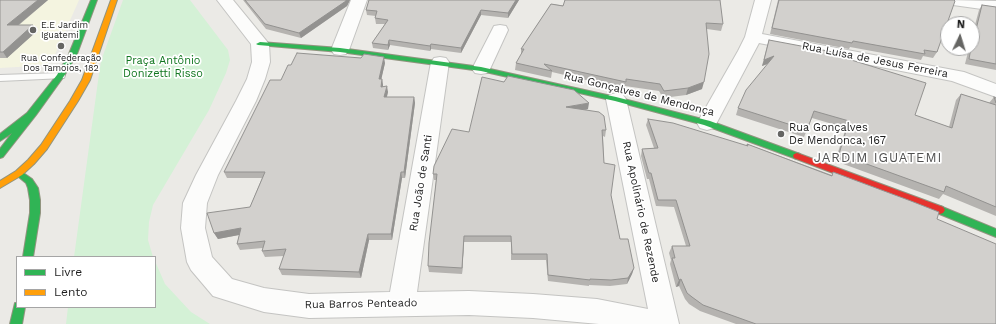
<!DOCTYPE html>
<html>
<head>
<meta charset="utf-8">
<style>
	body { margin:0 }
	#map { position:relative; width:996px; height:324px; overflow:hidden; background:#ebeae6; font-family:"Work Sans",sans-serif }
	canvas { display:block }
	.legend { position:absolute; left:16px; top:256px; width:140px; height:52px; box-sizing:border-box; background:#fff; border:1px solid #a5a5a5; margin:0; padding:5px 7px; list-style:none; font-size:12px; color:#1d1d1d }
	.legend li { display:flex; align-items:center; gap:8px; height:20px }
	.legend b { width:20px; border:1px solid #a5a5a5 }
	.north { position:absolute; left:940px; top:16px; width:40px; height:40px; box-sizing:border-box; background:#fff; border:1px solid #a5a5a5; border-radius:50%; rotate:4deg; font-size:11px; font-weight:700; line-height:16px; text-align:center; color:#1d1d1d }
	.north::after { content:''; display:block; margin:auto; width:14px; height:18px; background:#656563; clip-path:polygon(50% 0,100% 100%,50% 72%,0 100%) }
</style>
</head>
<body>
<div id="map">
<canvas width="996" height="324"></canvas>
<ul class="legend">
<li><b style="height:5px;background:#30b455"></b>Livre</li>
<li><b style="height:5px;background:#ff9f0a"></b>Lento</li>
</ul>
<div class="north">N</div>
</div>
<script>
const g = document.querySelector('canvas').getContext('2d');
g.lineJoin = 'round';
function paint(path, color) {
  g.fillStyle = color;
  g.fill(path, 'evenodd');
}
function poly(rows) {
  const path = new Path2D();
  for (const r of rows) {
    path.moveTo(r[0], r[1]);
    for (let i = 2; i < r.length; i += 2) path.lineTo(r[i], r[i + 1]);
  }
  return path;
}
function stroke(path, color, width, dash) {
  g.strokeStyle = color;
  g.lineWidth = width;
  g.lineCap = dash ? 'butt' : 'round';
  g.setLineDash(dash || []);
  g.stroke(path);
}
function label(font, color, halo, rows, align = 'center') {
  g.font = font + ' "Work Sans",sans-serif';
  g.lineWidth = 3.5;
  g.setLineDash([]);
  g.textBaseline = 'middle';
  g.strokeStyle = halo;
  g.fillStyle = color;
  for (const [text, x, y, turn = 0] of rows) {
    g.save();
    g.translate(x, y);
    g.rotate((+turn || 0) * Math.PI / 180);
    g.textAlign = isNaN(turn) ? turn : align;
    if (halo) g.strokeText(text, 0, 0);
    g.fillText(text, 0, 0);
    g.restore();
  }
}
const education = poly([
	[0,0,79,0,53,59,47,64,34,66,0,68]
]);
const park = poly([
	[123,0,190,0,228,50,230,60,226,73,209,110,153,205,149,222,148,240,153,257,74,257,98,81,101,61],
	[155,261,165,284,191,312,210,324,66,324,68,307,155,307]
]);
const lane = poly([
	[60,73,64,74,65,76,64,78,0,81,0,75,60,73]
]);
const street = poly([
	[217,0,233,0,269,44,270,62,265,79,256,101,218,175,207,203,205,228,212,257,232,279,264,288,309,294,390,292,431,62,434,58,440,57,446,58,449,62,417,292,469,291,533,294,597,299,648,309,606,99,609,95,616,93,623,95,626,99,679,324,599,324,533,318,469,315,309,318,264,312,213,296,191,270,187,262,181,228,183,203,196,175,236,101,247,79,252,62,251,44,217,0],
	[351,0,367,0,349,50,346,54,340,55,334,54,331,50,351,0],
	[755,0,771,0,762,34,964,72,996,84,996,97,952,81,759,43,714,128,707,130,700,128,697,123,738,51,745,37,755,0],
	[945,0,996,1,996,11,953,5,948,3,945,0],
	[500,25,506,26,508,30,490,69,487,73,481,74,475,73,472,69,492,30,494,26,500,25]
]);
const fast = poly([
	[91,0,97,0,77,54,64,76,36,115,3,157,0,158,0,149,12,133,0,141,0,134,27,113,57,75,69,54,91,0],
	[260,42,340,48,481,67,616,97,710,121,800,154,801,156,797,159,794,158,704,125,615,101,481,71,340,52,258,45,256,44,260,42],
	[19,170,32,179,38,188,40,200,40,213,33,257,23,257,30,213,30,200,28,188,26,183,14,173,19,170],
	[940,206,996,229,996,237,937,213,935,210,937,207,940,206],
	[15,303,17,303,17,307,25,307,22,324,10,324,15,303]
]);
const slow = poly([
	[111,0,117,0,90,80,78,101,47,149,34,164,22,175,0,188,0,181,16,171,28,160,41,145,70,101,82,80,111,0]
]);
const jam = poly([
	[797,153,943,207,945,210,943,213,940,214,937,213,794,158,793,156,794,154,797,153]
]);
const wall = poly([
	[0,0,48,0,19,25,37,31,7,58,0,58],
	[243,0,350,0,347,6,301,38,266,29],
	[369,0,519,0,508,18,481,15,461,53,431,49,430,51,390,45,388,50,373,48,372,43,385,24,376,24,375,18,376,16,367,15,366,10],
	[778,0,954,0,937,52,933,58,923,56,921,60,850,47,849,49,770,34],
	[551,4,723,24,721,31,707,29,702,89,686,95,663,98,659,91,625,86,624,89,552,72,551,78,515,70,516,63,521,55,521,49],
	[982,5,996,7,996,70,965,64,969,48,972,48,972,36,979,10],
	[769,40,848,59,915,115,949,127,956,100,961,94,989,103,994,97,996,98,996,216,943,194,939,199,835,161,846,128,812,118,807,130,804,137,736,115,738,108,768,64,762,66,767,46],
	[385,63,381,79,382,79,383,87,388,92,387,97,414,97,415,103,405,178,402,178,392,240,369,240,361,278,282,275,279,269,284,256,265,257,262,251,263,248,240,250,237,244,239,235,218,239,214,233,250,207,262,178,227,178,224,172,281,80],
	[504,82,588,109,586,110,606,130,605,137,603,136,604,163,611,195,620,239,634,268,632,274,627,284,610,286,589,285,589,286,548,281,546,260,511,260,511,242,464,242,462,274,429,272,428,266,436,180,434,180,433,174,469,132],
	[648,119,746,146,747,144,832,175,833,172,937,219,996,324,736,324,700,311,689,304,685,299,679,286,676,287,670,264,671,260,669,253,672,246,686,246,674,207,656,206,649,179,647,179,641,156,642,149,654,148,646,125]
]);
const shadedWall = poly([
	[38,0,48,0,11,31,7,25],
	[346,0,350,0,347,6,301,38,299,33],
	[516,0,519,0,508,18,508,13],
	[481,10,481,15,461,53,461,48],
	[33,25,37,31,7,58,3,52],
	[389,40,390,45,388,50,388,45],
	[431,44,431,49,430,51,430,46],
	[774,56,772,62,762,66,764,60],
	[384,57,385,63,380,85,379,79],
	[382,79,383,85,382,93,381,87],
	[704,82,702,89,686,95,688,88],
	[387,86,388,92,385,103,384,97],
	[414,97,415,103,405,178,404,172],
	[589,103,588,109,565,113,566,107],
	[401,172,402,178,392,240,391,234],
	[241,228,244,234,218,239,214,233],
	[368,234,369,240,361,278,359,272],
	[464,236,464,242,462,274,462,268],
	[634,268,632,274,627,284,628,278],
	[681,279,679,286,676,287,679,280]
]);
const building = poly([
	[0,0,38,0,7,25,33,25,3,52,0,52,0,0],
	[245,0,346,0,346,1,299,33,265,24,245,0],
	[369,0,516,0,508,13,481,10,461,48,431,44,430,46,389,40,388,45,372,43,388,20,375,18,377,11,366,10,369,0],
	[565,0,720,0,723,24,706,23,709,54,704,82,688,88,664,91,660,84,626,79,626,82,544,64,552,71,516,63,524,49,521,49,551,4,563,6,565,0],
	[779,0,954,0,955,1,937,52,924,50,925,54,853,41,852,43,772,28,779,0],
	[982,5,996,7,996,64,969,59,971,48,972,48,972,46,982,5],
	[769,40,849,55,848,59,926,83,915,115,952,128,961,94,996,105,996,207,946,186,944,192,839,154,849,121,814,111,807,130,738,108,746,90,774,56,764,60,769,40],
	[297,53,361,58,364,54,384,57,379,79,382,79,381,87,387,86,384,97,414,97,404,172,401,172,391,234,368,234,359,272,279,269,286,249,262,251,265,241,237,244,241,228,214,233,207,213,250,207,265,172,224,172,270,80,281,80,288,65,291,65,297,53],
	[508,76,574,90,589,103,566,107,599,112,604,116,606,130,602,130,604,163,615,165,611,195,620,239,628,239,634,268,628,278,611,280,590,279,590,280,548,275,547,254,512,254,511,236,464,236,462,268,428,266,429,243,437,174,433,174,434,166,452,129,469,132,482,77,504,82,508,76],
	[994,97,996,98,996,103,994,97],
	[648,119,673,123,748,146,747,144,832,176,833,172,911,201,939,212,937,219,996,244,996,324,756,324,703,305,692,297,687,293,681,279,679,280,672,258,675,258,672,246,690,246,676,200,658,200,651,173,649,173,642,149,658,148,648,119]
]);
const markers = [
	[33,30,4,"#656563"],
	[61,46,4,"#656563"],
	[781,134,4,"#656563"]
];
const farPoinames = [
	["E.E Jardim",41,25],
	["Iguatemi",41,35],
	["Rua Confederação",61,58,"center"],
	["Dos Tamoios, 182",61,68,"center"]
];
const streetNames = [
	["Rua Luísa de Jesus Ferreira",875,60,11],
	["Rua Gonçalves de Mendonça",639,94,14],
	["Rua João de Santi",421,183,-81],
	["Rua Apolinário de Rezende",641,212,78],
	["Rua Barros Penteado",361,304,-1]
];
const parkNames = [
	["Praça Antônio",163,61],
	["Donizetti Risso",163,74]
];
const poiNames = [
	["Rua Gonçalves",789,128],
	["De Mendonca, 167",789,141]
];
const quarterNames = [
	["JARDIM IGUATEMI",878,158]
];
paint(education, '#f4f4e0');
paint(park, '#d4f1d6');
stroke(lane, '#c4c4c2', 2);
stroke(street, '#c4c4c2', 2);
stroke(fast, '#91947f', 2);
stroke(slow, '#91947f', 2);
stroke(jam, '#91947f', 2);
paint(lane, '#fcfcfb');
paint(street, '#fcfcfb');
paint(fast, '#30b455');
paint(slow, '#ff9f0a');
paint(jam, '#e5322d');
paint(wall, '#b5b3b0');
paint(shadedWall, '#939290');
paint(building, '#d2d0cd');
stroke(building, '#939290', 1);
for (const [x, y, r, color] of markers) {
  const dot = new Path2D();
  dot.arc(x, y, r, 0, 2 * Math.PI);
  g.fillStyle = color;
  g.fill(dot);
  stroke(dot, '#fff', 1.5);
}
label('9px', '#1d1d1d', '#fff', farPoinames, 'left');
label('11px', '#1d1d1d', '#fff', streetNames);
label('11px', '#10761f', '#fff', parkNames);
label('11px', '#1d1d1d', '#fff', poiNames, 'left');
g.letterSpacing = '1px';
label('13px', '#505050', '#fff', quarterNames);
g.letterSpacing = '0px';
</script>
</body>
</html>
